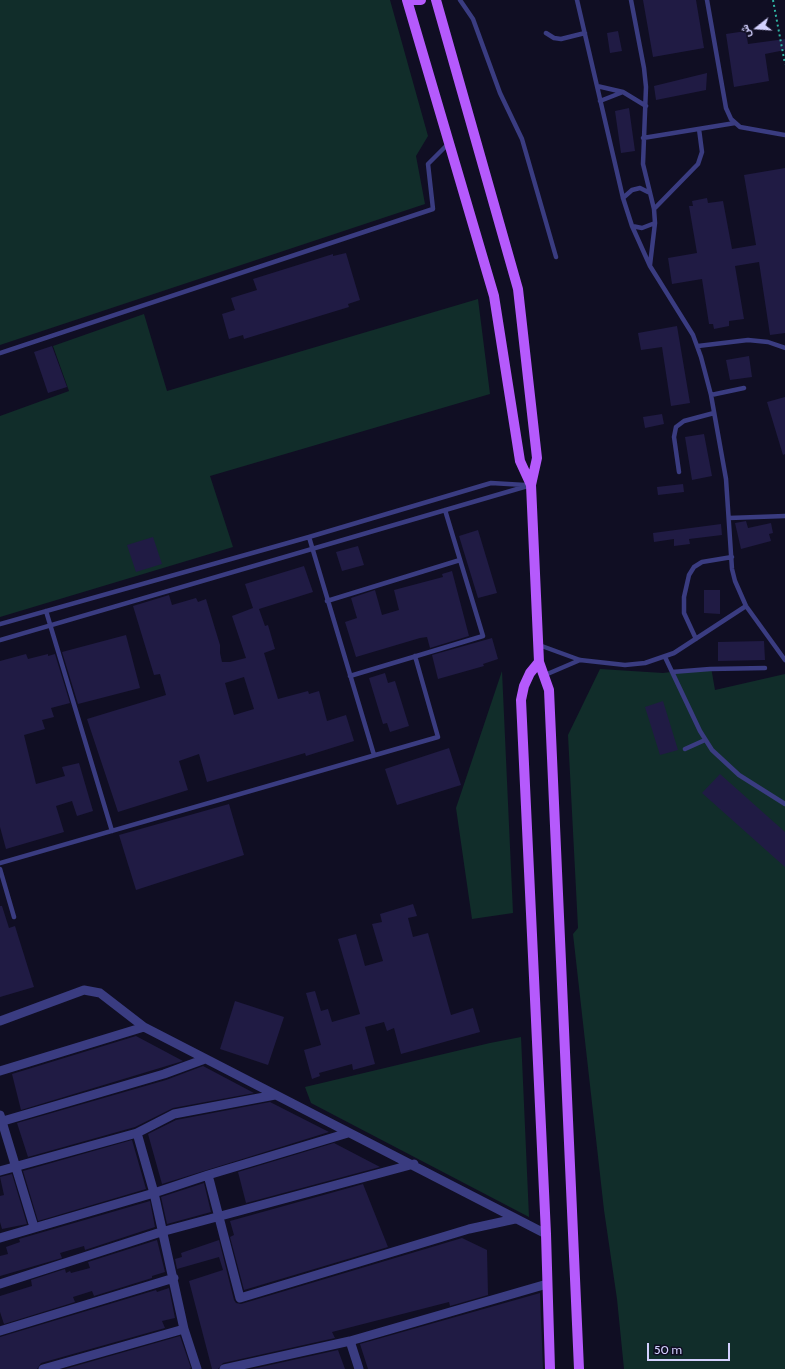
<!DOCTYPE html>
<html>
<head>
<meta charset="utf-8">
<style>
	body { margin:0 }
	#map { position:relative; width:785px; height:1369px; overflow:hidden; background:#100e23; font-family:Cabin,Vazirmatn,sans-serif }
	canvas { display:block }
	.north { position:absolute; left:737px; top:8px; width:40px; height:40px; -webkit-text-stroke:3px #100e23; paint-order:stroke; rotate:253deg; font-size:11px; font-weight:700; line-height:16px; text-align:center; color:#d3d1fe }
	.north::after { content:''; display:block; margin:auto; width:14px; height:18px; background:#d3d1fe; clip-path:polygon(50% 0,100% 100%,50% 72%,0 100%) }
	.scale { position:absolute; left:647px; top:1343px; width:83px; height:18px; box-sizing:border-box; border:2px solid #d3d1fe; border-top:0; padding-left:5px; font-size:12px; line-height:14px; white-space:nowrap; color:#d3d1fe; -webkit-text-stroke:3px #100e23; paint-order:stroke }
</style>
</head>
<body>
<div id="map">
<canvas width="785" height="1369"></canvas>
<div class="north">ش</div>
<div class="scale">50 m</div>
</div>
<script>
const g = document.querySelector('canvas').getContext('2d');
g.lineJoin = 'round';
function paint(path, color) {
  g.fillStyle = color;
  g.fill(path, 'evenodd');
}
function poly(rows) {
  const path = new Path2D();
  for (const r of rows) {
    path.moveTo(r[0], r[1]);
    for (let i = 2; i < r.length; i += 2) path.lineTo(r[i], r[i + 1]);
  }
  return path;
}
function stroke(path, color, width, dash) {
  g.strokeStyle = color;
  g.lineWidth = width;
  g.lineCap = dash ? 'butt' : 'round';
  g.setLineDash(dash || []);
  g.stroke(path);
}
const green = poly([
	[0,0,390,0,428,136,416,156,425,204,0,345],
	[478,299,490,394,210,476,233,547,0,617,0,416,69,391,53,346,144,314,167,391],
	[711,667,715,690,785,674,785,1369,624,1369,617,1299,604,1210,573,934,578,928,568,735,600,669,663,673],
	[502,671,513,913,472,919,456,808],
	[521,1037,529,1217,311,1103,305,1087,490,1043]
]);
const building = poly([
	[643,0,696,0,704,48,653,57],
	[618,31,622,51,610,53,607,33],
	[746,31,748,44,785,39,785,50,765,54,769,81,734,87,726,34],
	[707,73,706,90,656,100,654,86],
	[629,108,635,151,621,153,615,111],
	[785,168,785,333,770,335,759,262,735,266,744,319,729,321,729,326,714,329,713,324,709,324,702,279,672,284,668,258,697,253,689,206,693,206,692,201,707,198,708,203,723,201,732,249,756,245,744,175],
	[346,253,360,300,348,304,349,307,244,339,243,335,229,339,222,314,235,310,231,298,257,290,253,279,333,254,333,256],
	[677,326,690,403,671,406,662,347,641,350,638,333],
	[52,346,67,387,48,393,34,352],
	[749,356,752,377,730,380,726,360],
	[785,397,785,454,783,455,767,402],
	[662,414,664,424,645,428,643,417],
	[704,434,712,476,692,480,685,437],
	[683,484,684,492,658,495,657,487],
	[746,521,748,528,771,523,773,533,769,534,771,541,741,549,735,523],
	[721,524,722,535,689,539,690,544,674,546,674,539,654,542,653,533],
	[478,530,497,593,478,598,459,536],
	[153,537,162,564,136,572,127,545],
	[358,546,364,565,342,571,336,552],
	[304,566,313,592,259,609,265,626,268,625,275,649,264,653,278,699,308,691,309,694,319,691,327,721,346,715,354,741,306,756,305,753,207,782,199,754,179,761,188,790,118,812,87,719,166,695,160,674,154,675,133,606,169,595,172,605,196,598,198,602,206,599,220,645,220,653,222,662,230,662,246,658,232,616,253,608,245,584],
	[244,677,254,709,234,715,225,683],
	[452,571,469,636,430,648,427,637,420,638,356,657,345,622,357,618,351,598,375,590,382,615,399,610,394,590,443,577,442,574],
	[704,590,720,590,720,614,704,613],
	[126,635,140,688,78,704,62,652],
	[492,638,498,659,483,664,484,666,438,679,432,655],
	[764,641,765,660,718,661,718,642],
	[26,654,28,659,48,654,48,656,55,654,70,703,51,708,54,717,42,720,45,729,24,735,36,784,65,776,62,767,79,763,93,811,77,816,72,801,56,806,64,832,6,849,0,827,0,661],
	[385,673,388,683,395,681,409,726,390,732,387,723,383,724,369,678],
	[663,701,678,750,660,755,645,707],
	[449,748,461,785,397,805,385,769],
	[720,774,785,832,785,867,702,793],
	[229,804,244,855,136,890,119,835],
	[413,904,417,916,408,918,413,937,428,933,451,1015,473,1008,480,1032,401,1054,394,1028,387,1031,384,1022,365,1027,375,1064,353,1070,352,1064,319,1073,320,1076,312,1079,304,1050,321,1045,306,993,315,991,321,1011,328,1009,332,1022,360,1014,338,939,356,934,365,966,383,961,372,924,382,922,380,914],
	[0,906,2,906,9,928,15,926,34,987,0,997],
	[235,1001,284,1017,268,1065,220,1049],
	[136,1036,183,1061,21,1110,12,1074],
	[203,1066,254,1093,173,1108,135,1127,28,1157,17,1123,166,1080],
	[270,1102,329,1132,162,1184,148,1134,176,1120],
	[132,1140,146,1189,38,1221,23,1171],
	[334,1143,380,1167,246,1203,238,1172],
	[12,1174,27,1224,2,1229,0,1222,0,1196,4,1195,0,1177],
	[204,1183,211,1212,167,1224,161,1197],
	[363,1184,388,1247,244,1290,230,1237,234,1235,230,1221],
	[150,1201,155,1227,85,1250,84,1246,60,1253,62,1258,0,1276,0,1256,8,1254,6,1247,20,1242,19,1239],
	[462,1238,487,1250,488,1295,450,1306,449,1302,332,1332,335,1338,223,1363,218,1369,212,1369,189,1281,223,1270,219,1257,177,1269,175,1259,182,1257,181,1253,219,1240,234,1300,236,1303,241,1304],
	[157,1240,165,1272,152,1276,152,1278,94,1296,92,1291,73,1297,75,1302,4,1324,0,1312,0,1296,32,1286,31,1280,65,1269,66,1273,70,1271,71,1273,90,1268,88,1262],
	[169,1288,175,1318,162,1321,165,1328,41,1363,37,1369,0,1369,0,1337,156,1290,157,1292],
	[540,1293,543,1369,368,1369,360,1344],
	[180,1336,191,1368,189,1369,65,1369],
	[338,1350,345,1369,252,1369]
]);
const path = poly([
	[773,0,785,64]
]);
const service = poly([
	[460,0,473,19,500,93,522,139,556,257],
	[577,0,623,198,632,226,650,266,693,335,701,357,711,395,726,479,732,569,735,581,746,606,785,660],
	[631,0,644,68,646,87,643,164,654,209,655,223,650,265],
	[707,0,726,108,731,119,740,127,785,135],
	[546,33,554,38,561,39,585,33],
	[597,86,623,92,646,106],
	[600,101,623,92],
	[643,138,735,123],
	[623,198,632,190,640,188,648,192],
	[654,209,698,164,702,152,699,129],
	[632,226,642,228,655,223],
	[698,346,748,340,768,342,785,348],
	[0,353,433,209,428,164,449,143],
	[711,395,744,388],
	[679,472,674,437,676,427,684,421,714,413],
	[729,518,785,516],
	[309,537,374,755],
	[327,601,460,560],
	[46,611,112,831],
	[0,624,309,537,491,483,525,485],
	[696,639,684,613,684,597,689,575,694,567,702,562,732,557],
	[0,640,531,485],
	[539,645,580,660,625,665,645,663,674,653,746,606],
	[665,657,700,731,712,750,739,775,785,804],
	[672,672,710,669,765,668],
	[545,675,580,660],
	[350,676,483,636,445,510],
	[685,749,705,740],
	[0,863,438,737,415,656],
	[0,869,14,917]
]);
const minor = poly([
	[0,1021,84,990,100,993,144,1027,546,1234],
	[0,1071,144,1027],
	[0,1115,34,1227],
	[0,1122,164,1074,205,1059],
	[137,1133,154,1193,184,1329,197,1369],
	[0,1171,137,1133,174,1114,275,1095],
	[208,1175,240,1298,469,1229,515,1219],
	[0,1238,154,1193,208,1175,348,1133],
	[0,1284,161,1232,414,1164],
	[0,1331,174,1278],
	[350,1341,359,1369],
	[43,1369,184,1329],
	[224,1369,350,1341,547,1284]
]);
const primary = poly([
	[407,0,494,296,520,461,531,485],
	[414,0,421,0],
	[436,0,518,289,537,458,531,485,539,662,549,690,579,1369],
	[539,662,530,673,524,686,521,700,546,1234,550,1369]
]);
paint(green, '#112d2a');
paint(building, '#201b44');
stroke(path, '#30b3a3', 2, [2, 3]);
stroke(service, '#3a3c81', 4.5);
stroke(minor, '#3a3c81', 9);
stroke(primary, '#b55afc', 10);
</script>
</body>
</html>
